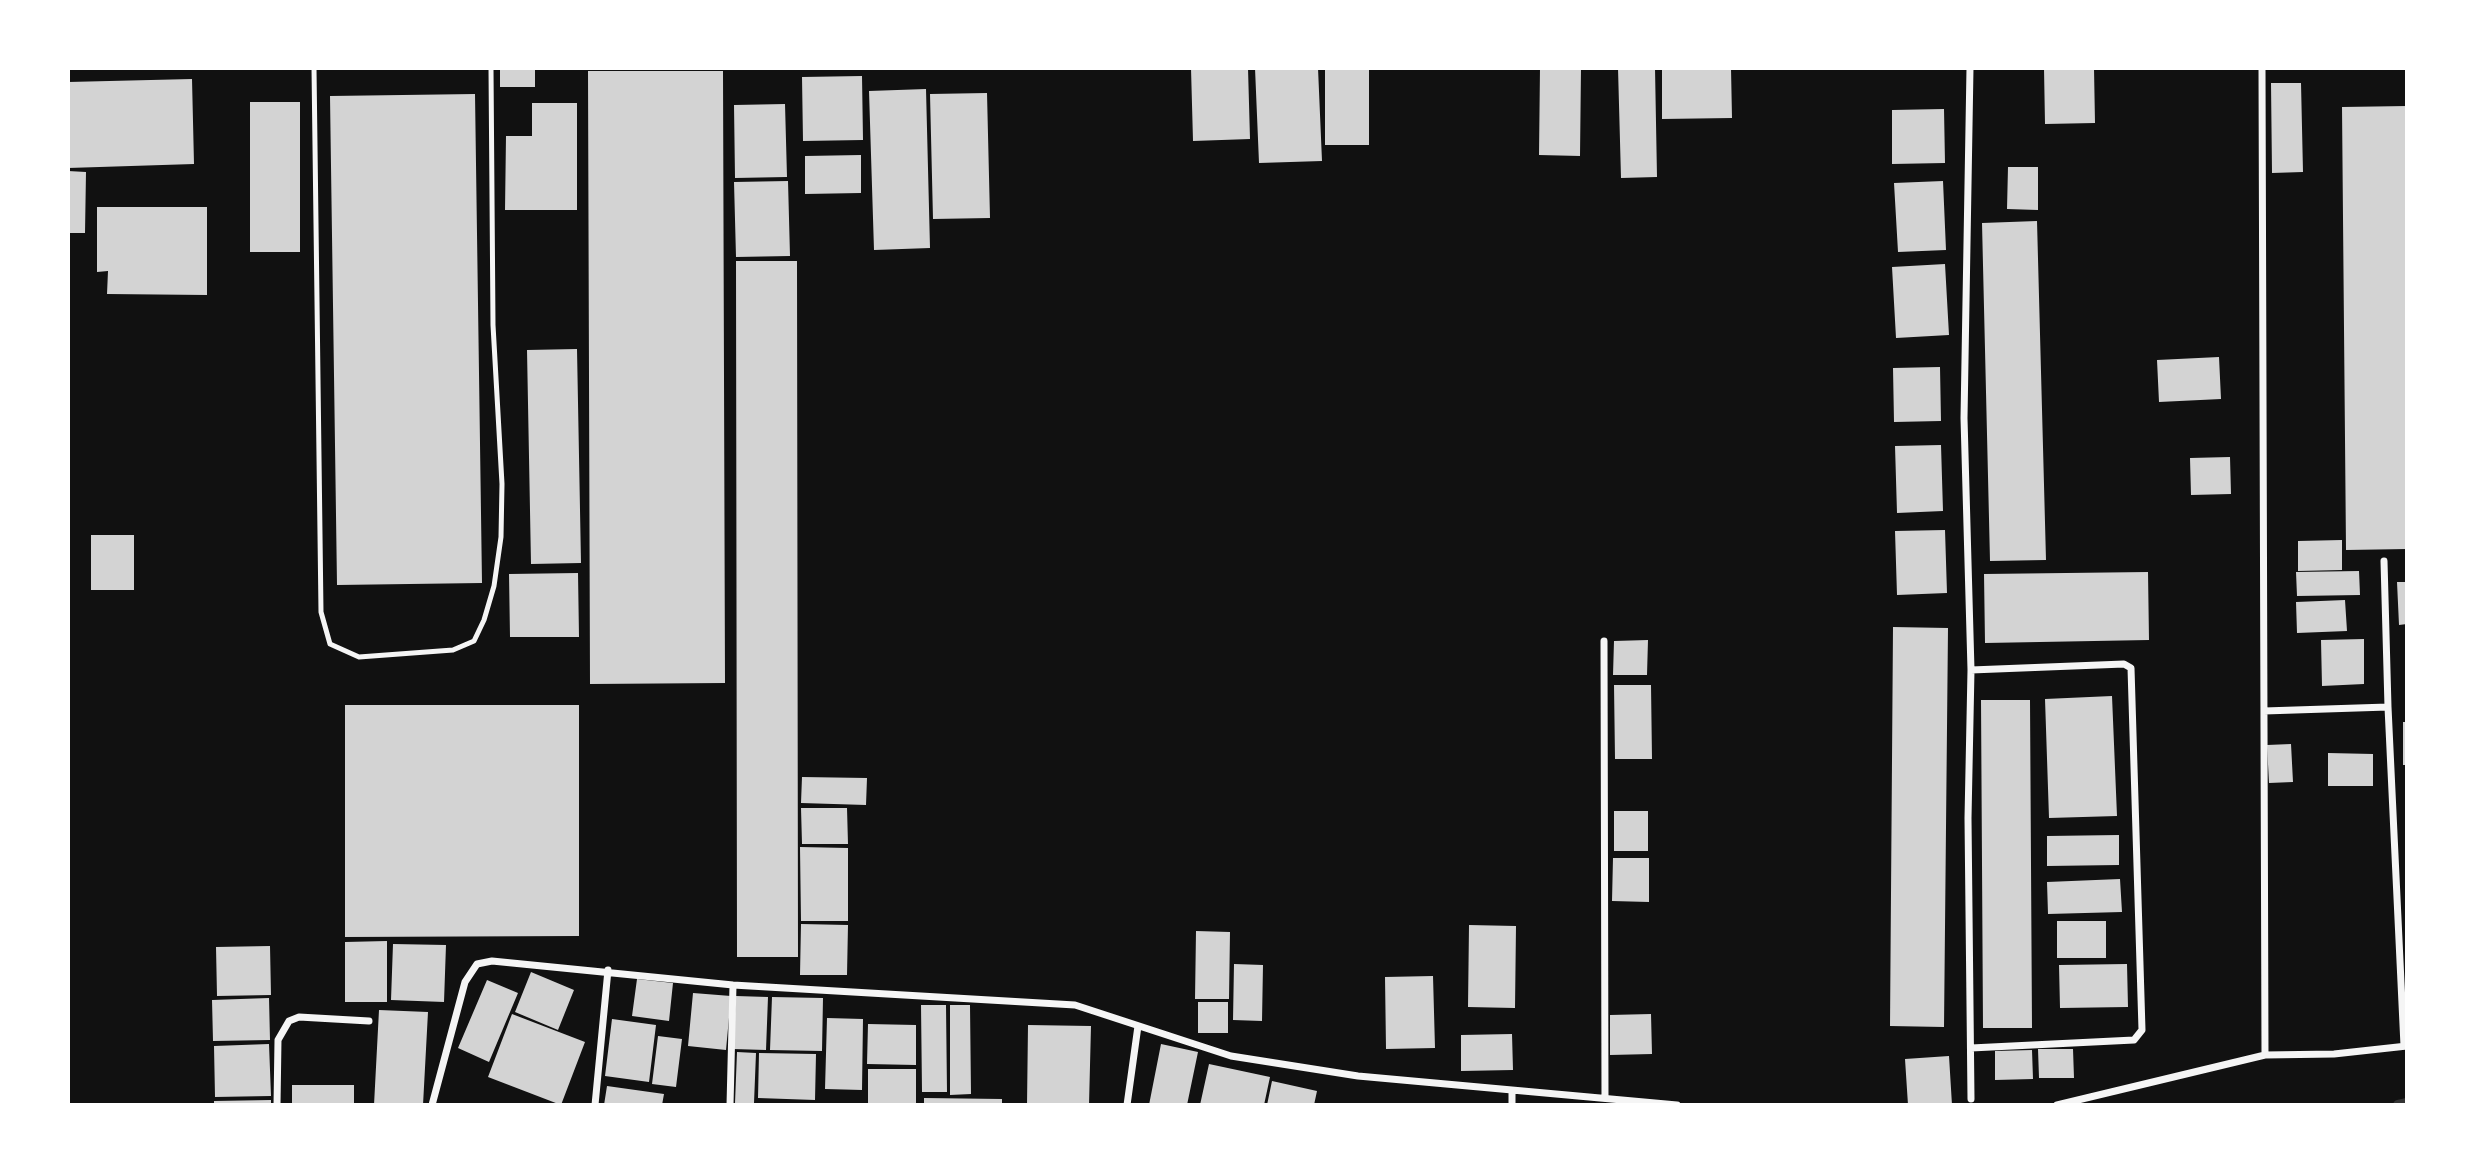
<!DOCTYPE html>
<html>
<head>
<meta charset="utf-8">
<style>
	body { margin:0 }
	#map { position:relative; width:2475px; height:1173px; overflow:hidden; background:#111; font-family:"PT Sans Narrow",sans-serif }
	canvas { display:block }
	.frame { position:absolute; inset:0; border:70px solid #fff; pointer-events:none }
</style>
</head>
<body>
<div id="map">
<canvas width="2475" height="1173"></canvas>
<div class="frame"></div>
</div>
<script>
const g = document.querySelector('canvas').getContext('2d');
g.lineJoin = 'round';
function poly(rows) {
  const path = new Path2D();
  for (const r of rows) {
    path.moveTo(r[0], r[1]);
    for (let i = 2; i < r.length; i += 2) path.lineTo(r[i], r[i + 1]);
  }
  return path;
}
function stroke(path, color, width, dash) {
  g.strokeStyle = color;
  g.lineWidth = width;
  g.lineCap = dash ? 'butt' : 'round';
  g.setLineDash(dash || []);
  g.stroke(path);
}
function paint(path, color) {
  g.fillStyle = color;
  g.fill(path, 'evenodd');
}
const stream = poly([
	[2398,1105,2407,1103]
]);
const building = poly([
	[500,68,535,68,535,87,500,87],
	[1191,68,1248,68,1250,139,1193,141],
	[1255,68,1318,68,1322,161,1259,163],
	[1325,68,1369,68,1369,145,1325,145],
	[1540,68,1581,68,1580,156,1539,155],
	[1618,68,1655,68,1657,177,1621,178],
	[1662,68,1731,68,1732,118,1662,119],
	[2044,68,2094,68,2095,123,2045,124],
	[588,71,723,71,725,683,590,684],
	[862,76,863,140,803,141,802,77],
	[192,79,194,164,68,168,68,82],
	[2271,83,2301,83,2303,172,2272,173],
	[926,89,930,248,874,250,869,91],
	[987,93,990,218,933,219,930,94],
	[475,94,482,583,337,585,330,96],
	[250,102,300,102,300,252,250,252],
	[532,103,577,103,577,210,505,210,506,136,532,136],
	[785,104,787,177,735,178,734,105],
	[2407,106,2407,549,2346,550,2342,107],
	[1944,109,1945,163,1892,164,1892,110],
	[861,155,861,193,805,194,805,156],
	[2008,167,2038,167,2038,210,2007,209],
	[68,171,86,172,85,233,68,233],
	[788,181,790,256,736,257,734,182],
	[1943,181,1946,250,1898,252,1894,183],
	[97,207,207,207,207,295,107,294,108,271,97,272],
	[2037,221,2046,560,1990,561,1982,223],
	[736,261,797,261,798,957,737,957],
	[1945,264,1949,335,1896,338,1892,267],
	[577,349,581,563,531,564,527,350],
	[2219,357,2221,399,2159,402,2157,360],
	[1940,367,1941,421,1894,422,1893,368],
	[1941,445,1943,511,1897,513,1895,446],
	[2230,457,2231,494,2191,495,2190,458],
	[1945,530,1947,593,1897,595,1895,531],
	[91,535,134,535,134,590,91,590],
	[2342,540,2342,570,2298,571,2298,541],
	[2359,571,2360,595,2297,596,2296,572],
	[2148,572,2149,640,1985,643,1984,574],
	[578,573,579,637,510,637,509,574],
	[2397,582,2407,582,2407,624,2399,625],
	[2345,600,2347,631,2297,633,2296,602],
	[1893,627,1948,628,1944,1027,1890,1026],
	[2364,639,2364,684,2322,686,2321,640],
	[1648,640,1647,675,1613,675,1614,641],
	[1614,685,1651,685,1652,759,1615,759],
	[2112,696,2117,816,2049,818,2045,699],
	[1981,700,2030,700,2032,1028,1983,1028],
	[345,705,579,705,579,936,345,937],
	[2403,722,2407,722,2407,765,2403,765],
	[2291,744,2293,782,2269,783,2267,745],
	[2328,753,2373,754,2373,786,2328,786],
	[802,777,867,778,866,805,801,803],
	[801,808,847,808,848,844,802,844],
	[1614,811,1648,811,1648,851,1614,851],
	[2119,835,2119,865,2047,866,2047,836],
	[800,847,848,848,848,921,801,921],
	[1613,858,1649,858,1649,902,1612,901],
	[2120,879,2122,912,2048,914,2047,882],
	[2057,921,2106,921,2106,958,2057,958],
	[801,924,848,925,847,975,800,975],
	[1469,925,1516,926,1515,1008,1468,1007],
	[1196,931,1230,932,1229,999,1195,999],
	[387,941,387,1002,345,1002,345,942],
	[393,944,446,945,444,1002,391,1000],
	[270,946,271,995,217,996,216,947],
	[1234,964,1263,965,1262,1021,1233,1020],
	[2127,964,2128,1007,2060,1008,2059,965],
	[531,972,574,990,558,1030,515,1012],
	[1433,976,1435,1048,1386,1049,1385,977],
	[637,979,673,983,669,1021,632,1016],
	[487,980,518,993,489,1062,458,1048],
	[693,993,731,996,726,1050,688,1046],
	[736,996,768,997,766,1050,733,1049],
	[772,997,823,998,822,1051,770,1050],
	[269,998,270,1040,213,1041,212,1000],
	[1198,1002,1228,1002,1228,1033,1198,1033],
	[921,1005,946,1005,947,1092,922,1092],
	[950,1005,970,1005,971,1094,950,1095],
	[379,1010,428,1012,423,1105,374,1105],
	[512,1014,585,1042,561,1105,488,1077],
	[1651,1014,1652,1054,1610,1055,1610,1015],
	[827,1018,863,1019,862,1090,825,1089],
	[612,1019,656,1025,649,1082,605,1076],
	[868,1024,916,1025,916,1065,867,1064],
	[1028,1025,1091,1026,1089,1105,1027,1105],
	[1512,1034,1513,1070,1461,1071,1461,1035],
	[658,1036,682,1039,676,1087,652,1084],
	[269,1044,271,1096,215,1097,214,1046],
	[1161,1044,1198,1052,1187,1105,1149,1105],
	[2038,1049,2073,1049,2074,1078,2039,1078],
	[2032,1050,2033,1079,1995,1080,1995,1051],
	[737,1052,756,1053,754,1103,735,1103],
	[759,1053,816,1054,815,1100,758,1098],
	[1949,1056,1952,1105,1908,1105,1905,1059],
	[1209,1064,1270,1077,1264,1105,1200,1105],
	[868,1069,916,1069,916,1105,868,1105],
	[1272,1081,1317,1091,1314,1105,1267,1105],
	[292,1085,354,1085,354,1105,292,1105],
	[607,1086,664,1094,662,1105,604,1105],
	[924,1098,1002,1099,1002,1105,924,1105],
	[271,1100,271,1105,214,1105,214,1101]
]);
const service = poly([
	[314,68,321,612,330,644,359,657,453,650,474,641,484,620,494,586,501,537,502,484,493,325,491,68]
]);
const minor = poly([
	[1970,68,1964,418,1971,670,1968,818,1971,1099],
	[2262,68,2265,1055],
	[1604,641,1605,1098],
	[1971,670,2124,664,2131,668,2142,1030,2134,1040,1971,1048],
	[2388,707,2404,1046],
	[2264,711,2388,707,2384,561],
	[277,1105,278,1040,289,1021,299,1017,369,1021],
	[432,1105,465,982,477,964,492,961,733,985,1075,1005,1231,1056,1358,1076,1677,1105],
	[595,1105,608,970],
	[730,1105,733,985],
	[1127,1105,1138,1026],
	[1512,1105,1512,1090],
	[2057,1105,2265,1055,2334,1054,2407,1046]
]);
stroke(stream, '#333', 10);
paint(building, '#d3d3d3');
stroke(service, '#f5f5f5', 5);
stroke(minor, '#f5f5f5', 7);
</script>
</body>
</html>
